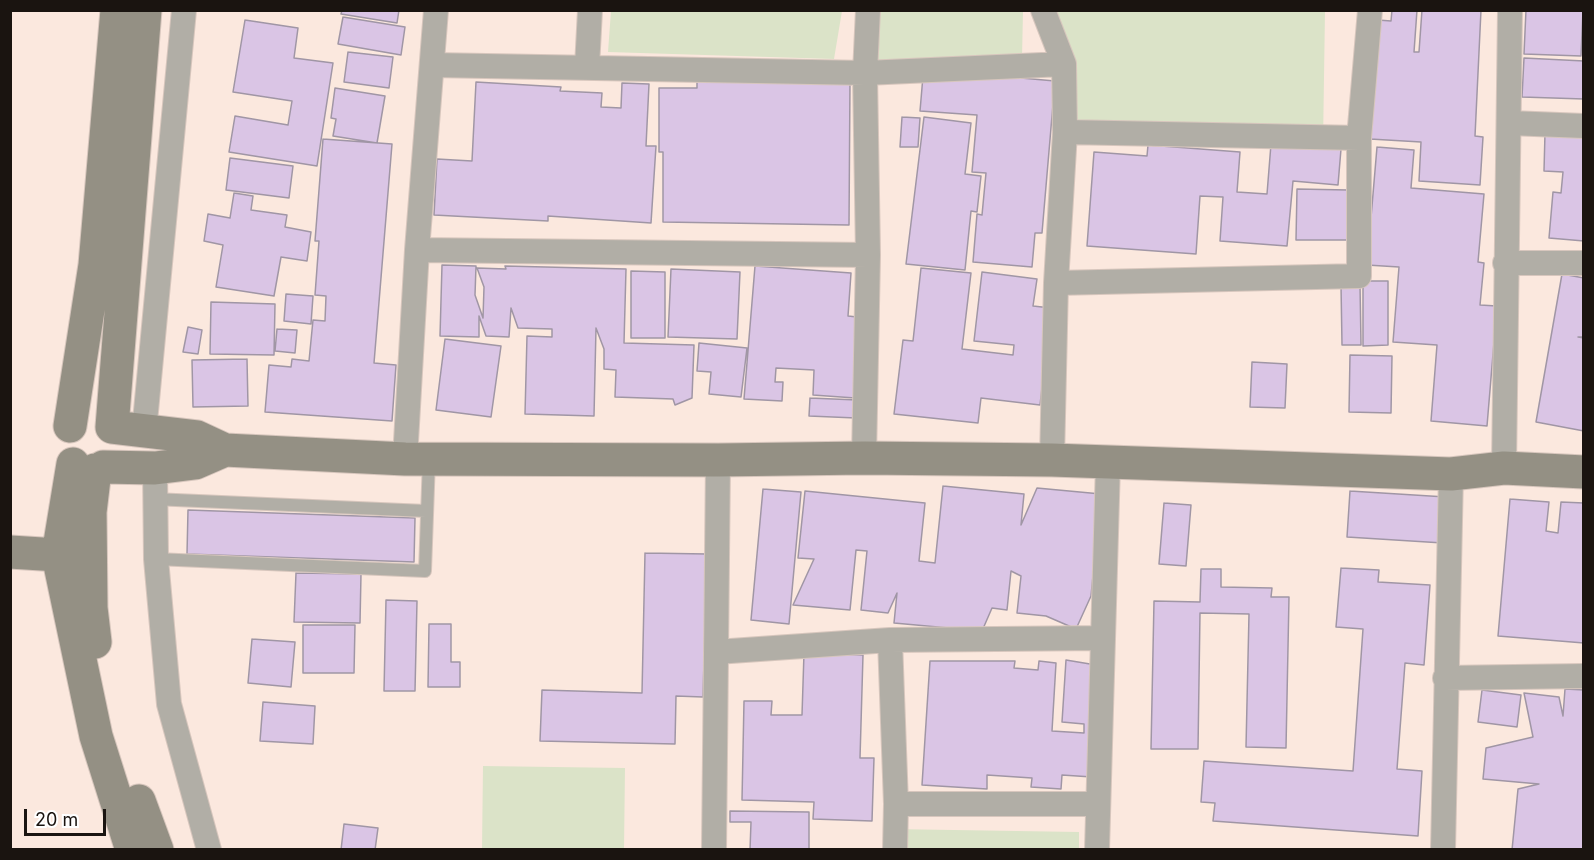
<!DOCTYPE html>
<html>
<head>
<meta charset="utf-8">
<style>
	body { margin:0 }
	#map { position:relative; width:1594px; height:860px; overflow:hidden; background:#fbe8de; font-family:Inter,sans-serif }
	canvas { display:block }
	.frame { position:absolute; inset:0; border:12px solid #1a1410; pointer-events:none }
	.scale { position:absolute; left:24px; top:809px; width:82px; height:27px; box-sizing:border-box; border:3px solid #1a1410; border-top:0; padding-left:8px; font-size:18px; line-height:21px; white-space:nowrap; color:#1a1410; -webkit-text-stroke:4px #fff; paint-order:stroke }
</style>
</head>
<body>
<div id="map">
<canvas width="1594" height="860"></canvas>
<div class="frame"></div>
<div class="scale">20 m</div>
</div>
<script>
const g = document.querySelector('canvas').getContext('2d');
g.lineJoin = 'round';
function paint(path, color) {
  g.fillStyle = color;
  g.fill(path, 'evenodd');
}
function poly(rows) {
  const path = new Path2D();
  for (const r of rows) {
    path.moveTo(r[0], r[1]);
    for (let i = 2; i < r.length; i += 2) path.lineTo(r[i], r[i + 1]);
  }
  return path;
}
function stroke(path, color, width, dash) {
  g.strokeStyle = color;
  g.lineWidth = width;
  g.lineCap = dash ? 'butt' : 'round';
  g.setLineDash(dash || []);
  g.stroke(path);
}
const green = poly([
	[611,11,611,10,842,11,834,59,608,52],
	[867,11,1023,11,1022,58,861,61],
	[1056,11,1325,11,1323,144,1053,141],
	[483,766,625,768,624,849,482,849],
	[891,829,1079,832,1079,849,890,850]
]);
const building = poly([
	[342,10,399,10,397,23,341,14,342,10],
	[1392,10,1417,10,1414,52,1419,52,1422,10,1481,10,1475,136,1483,137,1480,185,1419,181,1421,142,1370,139,1378,20,1391,21,1392,10],
	[1526,10,1583,10,1581,56,1524,54,1526,10],
	[343,17,405,27,401,55,338,44,343,17],
	[245,20,298,28,294,58,333,63,317,166,229,152,235,116,288,125,292,101,233,92,245,20],
	[348,52,393,57,389,88,344,82,348,52],
	[1524,58,1584,61,1584,99,1522,97,1524,58],
	[964,73,1055,81,1042,233,1035,233,1032,267,973,262,977,214,982,215,986,173,972,172,977,115,920,111,923,76,964,73],
	[697,79,850,79,849,225,663,222,663,152,659,152,659,88,697,88,697,79],
	[476,82,561,87,560,91,602,93,601,107,621,108,622,83,649,84,646,146,656,146,651,223,548,216,548,221,434,215,437,159,472,161,476,82],
	[335,88,385,96,377,143,333,136,336,119,331,118,335,88],
	[902,117,920,118,918,147,900,147,902,117],
	[924,117,971,123,965,174,981,176,977,212,971,211,965,270,906,264,924,117],
	[1545,133,1584,135,1584,241,1549,238,1553,192,1561,193,1563,172,1544,171,1545,133],
	[323,139,392,144,374,363,396,365,392,421,265,412,269,365,291,367,292,359,309,361,313,320,325,321,326,296,315,295,319,241,315,241,323,139],
	[1271,144,1341,149,1338,185,1293,181,1287,246,1220,241,1223,197,1200,196,1196,254,1087,246,1094,152,1147,156,1148,145,1240,152,1237,192,1267,194,1271,144],
	[1377,147,1414,150,1411,188,1484,194,1478,262,1484,263,1480,305,1497,306,1487,426,1431,421,1437,345,1393,342,1399,267,1367,265,1377,147],
	[230,158,293,166,289,198,226,190,230,158],
	[1297,189,1348,190,1347,240,1296,240,1297,189],
	[234,193,253,196,251,210,287,215,285,227,311,232,307,261,281,257,274,296,216,287,223,245,204,241,208,214,230,218,234,193],
	[442,265,476,266,475,295,483,318,484,287,477,268,506,269,505,266,626,269,624,343,694,345,692,398,675,405,673,399,615,397,616,370,604,369,604,349,596,328,594,416,525,414,527,336,552,337,552,329,518,328,511,308,509,337,486,336,479,316,479,337,440,336,442,265],
	[755,266,851,273,848,316,857,317,855,398,813,395,814,370,776,368,775,382,783,382,782,401,744,399,755,266],
	[921,268,971,273,962,349,1013,355,1014,345,974,341,982,272,1037,279,1033,306,1051,308,1040,405,981,398,978,423,894,414,903,340,913,341,921,268],
	[671,269,740,272,737,339,668,337,671,269],
	[631,271,665,272,665,338,631,338,631,271],
	[1562,274,1584,278,1584,337,1578,337,1584,338,1584,431,1536,422,1562,274],
	[1363,281,1388,281,1388,345,1363,346,1363,281],
	[1341,285,1360,285,1361,345,1342,345,1341,285],
	[286,294,313,296,311,324,284,321,286,294],
	[211,302,275,304,274,355,210,354,211,302],
	[188,327,202,330,198,354,183,352,188,327],
	[277,329,297,330,295,353,275,351,277,329],
	[445,339,501,346,491,417,436,410,445,339],
	[699,343,747,348,741,397,709,394,711,372,697,371,699,343],
	[1350,355,1392,356,1391,413,1349,412,1350,355],
	[247,359,248,406,193,407,192,360,247,359],
	[1252,362,1287,364,1285,408,1250,407,1252,362],
	[810,398,857,400,856,418,809,416,810,398],
	[943,486,1024,494,1021,525,1037,488,1101,494,1091,596,1076,629,1046,616,1017,613,1021,576,1011,571,1007,610,992,608,982,631,894,623,897,593,888,613,861,610,867,551,856,550,850,610,793,605,814,559,798,558,805,491,925,503,919,561,935,563,943,486],
	[763,489,801,492,789,624,751,620,763,489],
	[1350,491,1446,497,1443,543,1347,537,1350,491],
	[1510,499,1549,502,1546,531,1558,533,1561,502,1584,503,1584,643,1498,636,1510,499],
	[1164,503,1191,505,1186,566,1159,564,1164,503],
	[188,510,415,518,414,562,187,554,188,510],
	[645,553,707,554,703,697,676,696,675,744,540,741,542,690,642,693,645,553],
	[1341,568,1379,570,1378,582,1430,585,1424,665,1405,663,1397,769,1422,771,1418,836,1213,821,1215,803,1201,802,1204,761,1353,771,1363,629,1336,627,1341,568],
	[1201,569,1221,569,1221,587,1272,588,1271,597,1289,597,1286,748,1246,747,1249,614,1200,613,1198,749,1151,749,1154,601,1200,602,1201,569],
	[296,573,361,574,360,623,294,622,296,573],
	[386,600,417,601,415,691,384,691,386,600],
	[429,624,451,624,451,662,460,662,460,687,428,687,429,624],
	[303,625,355,625,354,673,303,673,303,625],
	[252,639,295,642,291,687,248,683,252,639],
	[804,653,863,655,860,758,874,758,872,821,813,819,814,802,742,800,744,701,772,701,771,715,802,715,804,653],
	[1066,660,1096,665,1092,777,1062,775,1061,789,1031,787,1032,778,987,775,987,789,922,785,930,661,1015,661,1014,668,1038,670,1039,661,1056,663,1052,731,1084,733,1084,724,1062,722,1066,660],
	[1565,689,1584,690,1584,850,1512,850,1518,789,1539,784,1483,779,1486,748,1533,737,1524,693,1559,697,1563,716,1565,689],
	[1482,690,1521,695,1517,727,1478,722,1482,690],
	[263,702,315,706,313,744,260,741,263,702],
	[730,811,809,812,809,850,750,850,751,822,730,822,730,811],
	[344,824,378,828,375,850,341,850,344,824]
]);
const lane = poly([
	[153,499,426,511],
	[156,559,425,571,429,459]
]);
const street = poly([
	[1043,10,1064,64,1065,132,1056,283,1052,460],
	[432,65,865,73,1064,64],
	[587,67,590,10],
	[1510,123,1584,126],
	[1065,132,1359,138],
	[417,250,868,255],
	[1505,263,1584,263],
	[1056,283,1359,276,1359,138,1370,10],
	[144,432,184,10],
	[864,458,868,255,865,73,868,10],
	[405,459,417,250,436,10],
	[155,468,156,559,169,704,209,850],
	[1504,468,1510,10],
	[890,640,896,804,895,850],
	[716,652,890,640,1101,638],
	[1445,678,1584,676],
	[896,804,1098,804],
	[714,850,718,460],
	[1097,850,1108,463],
	[1443,850,1451,474]
]);
const secondary = poly([
	[145,10,112,427,197,437,225,450,405,459,718,460,864,458,1052,460,1451,474,1504,468,1584,472],
	[70,426,95,265,117,10],
	[73,464,58,555,96,736,132,850],
	[103,467,155,468,195,463,225,450],
	[95,470,90,512,91,608,95,642],
	[10,552,58,555],
	[139,801,157,850]
]);
paint(green, '#dbe3c8');
paint(building, '#dac5e5');
stroke(building, '#a096a5', 1.5);
stroke(lane, '#d7c6bd', 14);
stroke(street, '#d7c6bd', 26);
stroke(secondary, '#d7c6bd', 35);
stroke(lane, '#b1aea6', 12);
stroke(street, '#b1aea6', 24);
stroke(secondary, '#949084', 33);
</script>
</body>
</html>
